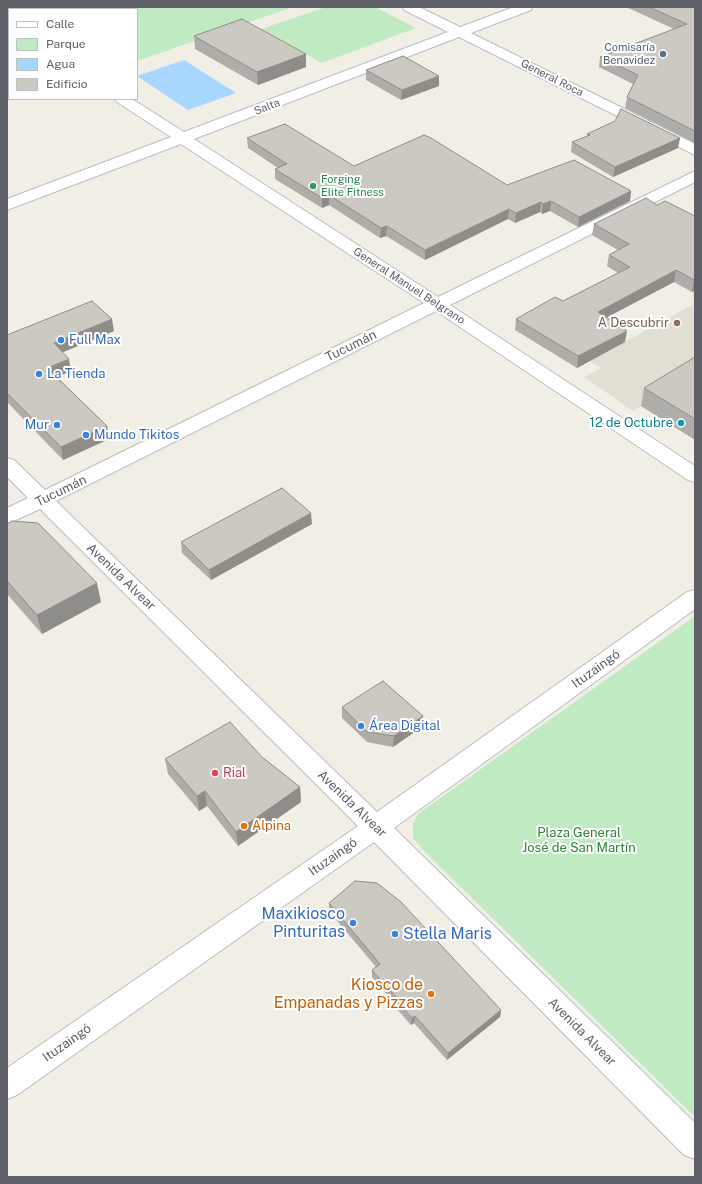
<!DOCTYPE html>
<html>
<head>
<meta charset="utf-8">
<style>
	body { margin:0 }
	#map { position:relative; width:702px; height:1184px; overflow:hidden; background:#f1efe5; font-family:"Public Sans",sans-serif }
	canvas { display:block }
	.frame { position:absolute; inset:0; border:8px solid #5d6167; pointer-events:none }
	.legend { position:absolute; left:8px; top:8px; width:130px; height:92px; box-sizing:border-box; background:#fff; border:1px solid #bec0c2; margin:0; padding:5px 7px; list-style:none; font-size:12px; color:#5d6167 }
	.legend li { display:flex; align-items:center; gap:8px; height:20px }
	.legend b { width:20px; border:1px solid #bec0c2 }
</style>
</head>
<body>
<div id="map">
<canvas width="702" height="1184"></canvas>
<div class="frame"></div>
<ul class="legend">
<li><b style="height:5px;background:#fff"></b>Calle</li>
<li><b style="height:11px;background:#c0eac1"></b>Parque</li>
<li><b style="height:11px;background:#a7d6ff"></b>Agua</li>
<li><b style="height:11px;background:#ccc9c2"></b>Edificio</li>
</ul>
</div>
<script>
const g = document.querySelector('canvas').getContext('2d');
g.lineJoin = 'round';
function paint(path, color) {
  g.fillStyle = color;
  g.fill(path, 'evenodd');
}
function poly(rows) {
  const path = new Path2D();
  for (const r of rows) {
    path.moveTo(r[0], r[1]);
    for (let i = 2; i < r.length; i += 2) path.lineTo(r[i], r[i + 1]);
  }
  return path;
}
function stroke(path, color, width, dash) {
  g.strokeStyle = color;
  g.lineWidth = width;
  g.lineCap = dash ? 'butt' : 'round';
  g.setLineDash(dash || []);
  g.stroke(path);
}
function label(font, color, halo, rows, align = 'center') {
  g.font = font + ' "Public Sans",sans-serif';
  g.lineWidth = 4;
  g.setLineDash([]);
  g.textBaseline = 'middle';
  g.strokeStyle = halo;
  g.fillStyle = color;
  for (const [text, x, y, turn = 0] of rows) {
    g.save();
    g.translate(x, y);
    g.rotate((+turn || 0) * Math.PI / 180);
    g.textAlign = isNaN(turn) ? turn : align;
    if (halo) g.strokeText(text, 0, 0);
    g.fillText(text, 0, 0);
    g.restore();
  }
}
const education = poly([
	[620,226,695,268,695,373,633,411,584,377,601,368,590,361,694,304,692,291,597,238]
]);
const green = poly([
	[59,7,293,7,137,61,137,9,53,9],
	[326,7,375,7,416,28,322,63,261,29],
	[695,616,695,1117,423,850,413,838,413,824,418,814]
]);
const water = poly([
	[184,60,236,93,188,110,137,76]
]);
const minor = poly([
	[403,7,419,7,460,27,514,7,532,7,531,10,471,33,695,144,695,155,459,37,194,139,438,297,695,171,695,182,450,305,695,466,695,482,688,480,436,311,56,501,377,812,687,592,695,590,695,609,394,828,695,1123,695,1159,684,1155,374,842,17,1095,7,1099,7,1068,358,826,40,509,7,524,7,508,28,498,7,477,7,458,14,460,45,490,424,303,181,144,7,210,7,199,171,137,117,102,115,99,132,99,184,132,448,32,404,10,403,7],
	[7,20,9,21,9,30,7,29,7,20]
]);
const wall = poly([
	[626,7,695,7,695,141,693,142,625,108,627,97,633,84,599,67,600,57,674,29],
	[194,36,306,54,306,67,258,85,195,49],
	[366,70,439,76,439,86,401,100,366,80],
	[587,134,680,138,678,148,613,177,571,152,572,142,587,136],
	[247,138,354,166,507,185,631,191,630,201,578,227,550,211,542,214,540,212,515,223,508,219,425,260,386,236,380,238,329,205,322,208,275,179,275,169,278,168,248,148],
	[657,205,695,216,695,290,692,292,674,282,607,317,625,342,577,368,515,330,516,319,563,301,618,273,607,266,609,255,618,250,592,235,594,224],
	[114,331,63,352,71,371,57,377,107,426,109,439,63,460,7,402,7,335],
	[695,357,695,440,641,406,644,388],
	[7,524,101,602,42,634,7,594],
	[312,524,211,580,182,553,181,542],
	[342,707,423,716,422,727,393,747,367,742,342,718],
	[262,757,300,787,301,802,238,846,207,806,199,811,168,774,165,759],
	[329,903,501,1010,500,1017,447,1060,414,1023,411,1025,395,1007,395,1004,372,977,372,970,376,967,329,911]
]);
const shadedWall = poly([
	[306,54,306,67,258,85,257,72],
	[439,76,439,86,401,100,402,90],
	[695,134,695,141,693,142],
	[680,138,678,148,613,177,615,167],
	[631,191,630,201,578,227,579,217],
	[329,195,329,205,322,208,322,198],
	[551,201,550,211,542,214,543,204],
	[541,202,540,212,515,223,516,213],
	[509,209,508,219,425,260,425,250],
	[387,226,386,236,380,238,381,228],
	[676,270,674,282,596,323,598,312],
	[694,280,695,280,695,290,692,292],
	[112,319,114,331,56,355,54,343],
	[627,331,625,342,577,368,578,356],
	[69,359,71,371,50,380,47,368],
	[107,426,109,439,63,460,61,447],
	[311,513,312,524,211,580,209,570],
	[97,583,101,602,42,634,37,615],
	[423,716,422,727,393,747,394,736],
	[300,787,301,802,238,846,236,832],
	[205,791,207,806,199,811,197,796],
	[501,1010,500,1017,447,1060,448,1053],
	[415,1016,414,1023,411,1025,412,1018]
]);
const building = poly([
	[649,7,695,7,695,131,627,97,638,75,600,57,687,24,649,7],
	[242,19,306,54,257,72,194,36,242,19],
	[403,56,439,76,402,90,366,70,403,56],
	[621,109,680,138,615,167,572,142,590,135,587,134,615,121,621,109],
	[285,124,354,166,424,135,431,138,507,185,574,160,631,191,579,217,551,201,543,204,541,202,516,213,509,209,425,250,387,226,381,228,329,195,322,198,275,169,287,164,247,138,285,124],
	[646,198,657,205,665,201,695,216,695,280,694,280,676,270,598,312,627,331,578,356,516,319,555,297,563,301,630,267,609,255,629,244,594,224,646,198],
	[92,301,112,319,54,343,69,359,47,368,107,426,61,447,7,393,7,335,92,301],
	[695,357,695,419,644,388,695,357],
	[282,488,311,513,209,570,181,542,282,488],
	[12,521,38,523,97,583,37,615,7,581,7,524,12,521],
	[383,681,423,716,394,736,367,732,342,707,383,681],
	[230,722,262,757,300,787,236,832,205,791,197,796,165,759,230,722],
	[355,881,377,883,401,902,501,1010,448,1053,415,1016,412,1018,395,999,397,998,372,970,380,964,329,903,355,881]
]);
const markers = [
	[663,54,4,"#5c6f8a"],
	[313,186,4,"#2e9e5b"],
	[677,323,4,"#8d6e63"],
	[61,340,4,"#3f7fe0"],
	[39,374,4,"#3f7fe0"],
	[681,423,4,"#0f9aa8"],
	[57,425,4,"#3f7fe0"],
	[86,435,4,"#3f7fe0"],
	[361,726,4,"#3f7fe0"],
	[215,773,4,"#e0444e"],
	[244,826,4,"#e8710a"],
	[353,923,4,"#3f7fe0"],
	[395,934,4,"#3f7fe0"],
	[431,994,4,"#e8710a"]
];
const farServicenames = [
	["Comisaría",655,48],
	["Benavidez",655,61]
];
const farStreetnames = [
	["General Roca",552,78,27],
	["Salta",267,107,-21],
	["General Manuel Belgrano",409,286,33]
];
const farLeisurenames = [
	["Forging",321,180],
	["Elite Fitness",321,193]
];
const educationNames = [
	["A Descubrir",669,323]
];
const shopNames = [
	["Full Max",69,340],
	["La Tienda",47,374],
	["Mur",49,425,"right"],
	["Mundo Tikitos",94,435],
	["Área Digital",369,726]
];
const streetNames = [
	["Tucumán",351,346,-26],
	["Tucumán",61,491,-26],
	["Avenida Alvear",121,577,44],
	["Ituzaingó",596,669,-36],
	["Avenida Alvear",352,804,44],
	["Ituzaingó",333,857,-35],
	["Avenida Alvear",582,1032,45],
	["Ituzaingó",67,1043,-35]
];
const cultureNames = [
	["12 de Octubre",673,423]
];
const healthNames = [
	["Rial",223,773]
];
const foodNames = [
	["Alpina",252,826]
];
const parkNames = [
	["Plaza General",579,833],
	["José de San Martín",579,848]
];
const nearShopnames = [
	["Maxikiosco",345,914],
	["Pinturitas",345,932],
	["Stella Maris",403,934,"left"]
];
const nearFoodnames = [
	["Kiosco de",423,985],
	["Empanadas y Pizzas",423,1003]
];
paint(education, '#e1ded4');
paint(green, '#c0eac1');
paint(water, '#a7d6ff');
stroke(minor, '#babdc2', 2);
paint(minor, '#fff');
paint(wall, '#afada7');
paint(shadedWall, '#8f8d88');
paint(building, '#ccc9c2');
stroke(building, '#8f8d88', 1);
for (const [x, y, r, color] of markers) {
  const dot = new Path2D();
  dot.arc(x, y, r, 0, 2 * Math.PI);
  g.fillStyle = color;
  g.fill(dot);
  stroke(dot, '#fff', 1.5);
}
label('11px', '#4e5e75', '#fff', farServicenames, 'right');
label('11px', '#5d6167', '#fff', farStreetnames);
label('11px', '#27864d', '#fff', farLeisurenames, 'left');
label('13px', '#785e54', '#fff', educationNames, 'right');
label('13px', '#366cbe', '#fff', shopNames, 'left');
label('13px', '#5d6167', '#fff', streetNames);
label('13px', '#0d838f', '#fff', cultureNames, 'right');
label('13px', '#be3a42', '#fff', healthNames, 'left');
label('13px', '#c56008', '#fff', foodNames, 'left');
label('13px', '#2d8634', '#fff', parkNames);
label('16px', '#366cbe', '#fff', nearShopnames, 'right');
label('16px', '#c56008', '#fff', nearFoodnames, 'right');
</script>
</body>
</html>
